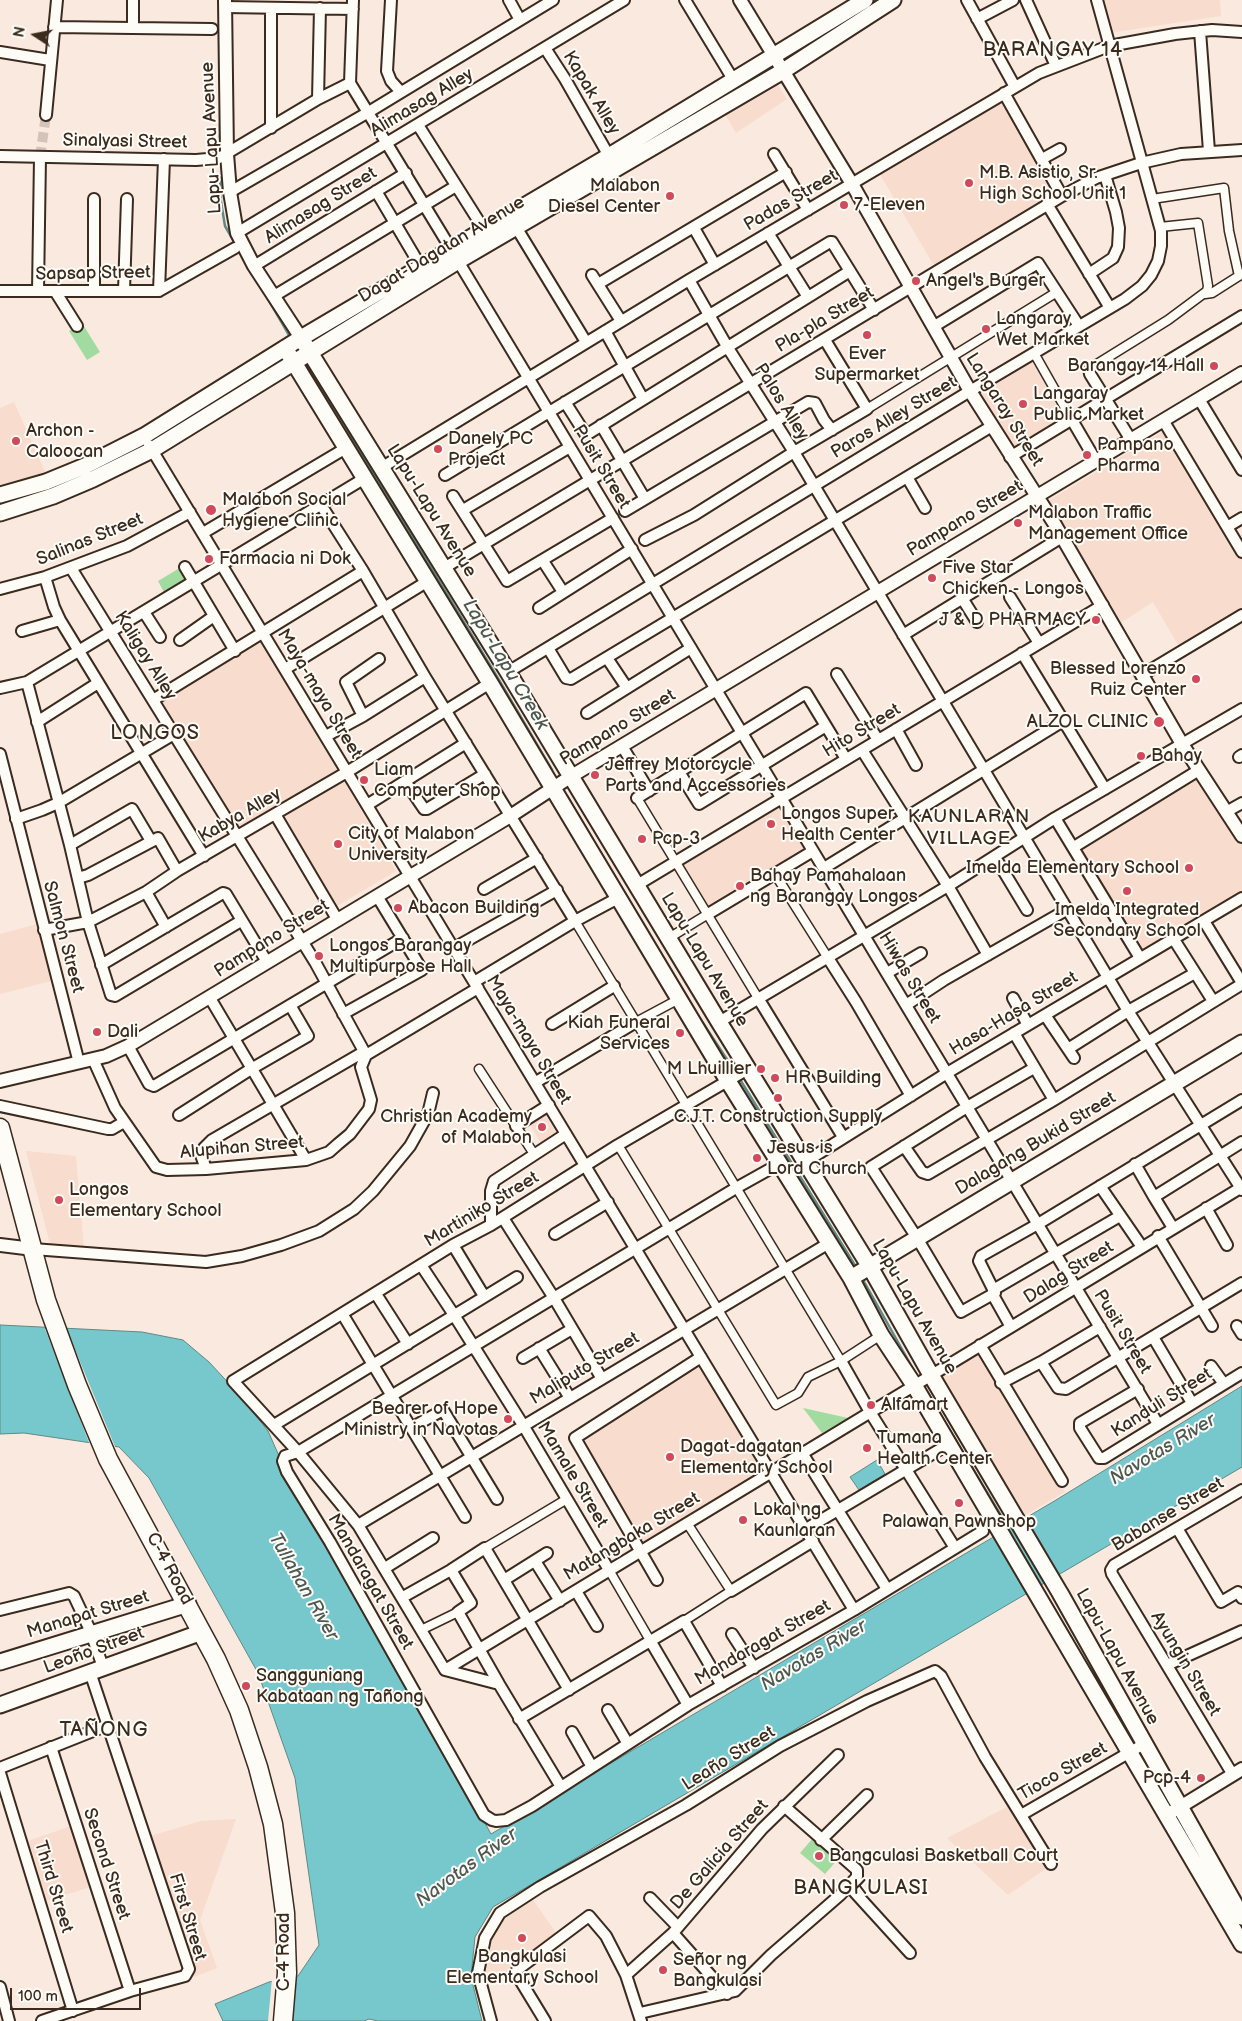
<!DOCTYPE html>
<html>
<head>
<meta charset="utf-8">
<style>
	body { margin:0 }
	#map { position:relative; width:1242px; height:2021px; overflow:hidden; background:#fae9de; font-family:"Balsamiq Sans",sans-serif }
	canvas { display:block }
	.north { position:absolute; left:10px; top:10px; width:50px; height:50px; -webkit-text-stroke:4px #fdfcf7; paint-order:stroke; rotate:281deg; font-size:14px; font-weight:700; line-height:20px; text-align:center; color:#3b2a1e }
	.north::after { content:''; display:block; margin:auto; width:18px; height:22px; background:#3b2a1e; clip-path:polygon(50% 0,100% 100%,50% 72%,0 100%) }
	.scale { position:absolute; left:10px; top:1988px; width:131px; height:22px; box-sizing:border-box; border:2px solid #3b2a1e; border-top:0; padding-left:6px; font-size:15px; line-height:18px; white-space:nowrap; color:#3b2a1e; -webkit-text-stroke:4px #fdfcf7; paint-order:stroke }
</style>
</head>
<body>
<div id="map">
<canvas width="1242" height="2021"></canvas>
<div class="north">N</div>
<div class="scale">100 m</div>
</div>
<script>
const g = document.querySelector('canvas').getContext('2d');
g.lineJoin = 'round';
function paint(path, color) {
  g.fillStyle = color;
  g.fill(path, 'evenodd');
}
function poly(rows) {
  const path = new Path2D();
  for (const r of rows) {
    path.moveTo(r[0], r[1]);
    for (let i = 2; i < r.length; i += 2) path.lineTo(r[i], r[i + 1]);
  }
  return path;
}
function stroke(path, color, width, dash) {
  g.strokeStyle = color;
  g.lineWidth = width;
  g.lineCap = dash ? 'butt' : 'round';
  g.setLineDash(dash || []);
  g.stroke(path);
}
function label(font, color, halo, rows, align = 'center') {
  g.font = font + ' "Balsamiq Sans",sans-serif';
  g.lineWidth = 4;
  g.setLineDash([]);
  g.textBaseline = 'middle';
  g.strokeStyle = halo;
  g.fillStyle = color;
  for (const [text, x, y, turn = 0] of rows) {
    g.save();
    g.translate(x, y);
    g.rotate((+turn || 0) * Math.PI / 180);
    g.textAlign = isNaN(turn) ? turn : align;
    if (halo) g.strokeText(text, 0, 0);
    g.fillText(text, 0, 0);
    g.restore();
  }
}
const built = poly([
	[1101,0,1220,0,1221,16,1109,33],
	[775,81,787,99,736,133,724,113],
	[1002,97,1059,195,936,269,878,171],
	[1034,356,1070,418,1014,452,976,390],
	[14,402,46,474,0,488,0,408],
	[1166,430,1242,557,1242,612,1181,650,1153,602,1119,624,1048,501],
	[260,640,337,770,235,830,157,700],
	[1197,772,1242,843,1242,892,1141,953,1077,851],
	[343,779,396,871,332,909,279,816],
	[779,806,809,852,709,912,682,865],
	[37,924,51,981,0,994,0,934],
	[543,1110,557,1135,542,1145,527,1120],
	[26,1151,76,1156,84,1249,50,1244],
	[982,1353,1065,1492,1022,1517,939,1378],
	[698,1366,765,1472,639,1547,575,1442],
	[1009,1806,1048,1867,1008,1895,947,1838],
	[236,1819,200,1920,217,1968,194,1977,147,1837,201,1821],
	[71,1826,90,1887,43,1902,25,1842],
	[531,1897,559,1937,500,1979,483,1979,487,1940,499,1917]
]);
const green = poly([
	[82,323,100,352,87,360,69,331],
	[183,566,191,581,166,596,158,581],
	[803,1408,848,1418,822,1433],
	[813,1838,838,1859,825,1874,800,1853]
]);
const water = poly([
	[0,1325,142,1332,183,1340,209,1362,235,1390,268,1431,291,1483,327,1548,389,1649,491,1834,1056,1500,1242,1386,1242,1467,493,1907,475,1937,471,1977,482,2021,378,2021,369,2019,364,2021,223,2021,215,2004,269,1982,298,1976,319,1945,295,1778,258,1673,149,1478,119,1447,24,1433,0,1434,0,1325],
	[877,1460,885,1474,859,1490,850,1477,877,1460]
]);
const pier = poly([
	[45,1329,67,1330,116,1449,90,1445],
	[295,1974,290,2021,268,2021,272,1979]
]);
const stream = poly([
	[220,138,220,124],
	[220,177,221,202,225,226,236,245],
	[264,292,289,335],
	[309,367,499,680,552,770],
	[567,796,623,891],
	[691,1005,736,1073],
	[739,1078,856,1267],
	[862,1278,917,1376],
	[940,1414,1009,1529]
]);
const minorTunnel = poly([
	[40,157,46,115]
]);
const pedestrian = poly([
	[1152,199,1224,188,1229,231,1239,276],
	[1205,294,1212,293,1242,274],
	[1034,353,1072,420],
	[1089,369,1168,320,1207,291,1208,286,1198,223,1160,227],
	[867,409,1057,292],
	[637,798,758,998],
	[775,874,828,958],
	[575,921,841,1361],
	[669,938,708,914],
	[636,1022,679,999],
	[479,1069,534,1154],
	[618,1145,776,1405,798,1393,808,1377,841,1361,881,1335],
	[485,1548,567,1499],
	[609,1570,651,1642],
	[684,1621,731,1591,687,1523],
	[421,1630,458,1612]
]);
const minor = poly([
	[353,0,350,83,451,249],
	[391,0,387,71,391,81,400,91],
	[509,0,520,20],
	[685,0,734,81],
	[967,0,1015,87],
	[1026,0,1056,66],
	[225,7,353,9],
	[271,8,271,128],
	[977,19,1013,0],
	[54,27,212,29],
	[133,28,133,0],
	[1200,31,1209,151],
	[545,48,565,79,609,156],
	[0,52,50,60],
	[1004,93,1062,196],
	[318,99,320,8],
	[46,115,57,0],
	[418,125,483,228],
	[774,154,808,210],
	[0,156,196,160,219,158,318,99,350,83],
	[1042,159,1060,149],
	[376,191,421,267],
	[230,192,367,113,553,0],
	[94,199,94,290],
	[1047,204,1110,308],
	[516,227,586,342],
	[694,228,715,265],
	[237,233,624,0],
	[768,233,808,297],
	[458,261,1158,1424],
	[254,266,406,173],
	[1089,274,1113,258,1118,247,1119,228,1116,212,1105,175],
	[592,275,621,321],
	[689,280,728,348,794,452,1128,1011,1242,1190],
	[598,284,786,172],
	[0,291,159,291,235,248],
	[38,291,40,157],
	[55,291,77,326],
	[124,291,127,199],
	[159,291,164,159],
	[274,296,456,186],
	[933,327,1038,263,1079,326],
	[605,331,643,399],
	[1089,369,1090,374,1131,440],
	[1199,399,1242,470],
	[565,402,586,435,850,271],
	[1072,420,1096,461],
	[1163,420,1242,552],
	[601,425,645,499],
	[149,445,854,1610],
	[1010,457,1242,316],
	[381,468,689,280,1039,73,1109,46,1175,34,1212,30,1242,32],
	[445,475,830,242,832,242,874,310],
	[907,477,925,508],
	[453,496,507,581,613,518],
	[321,505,363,571,425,677,575,921],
	[463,510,570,447],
	[625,511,808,402,815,403,824,420,832,430],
	[1227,527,1242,518],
	[203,533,346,448],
	[645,540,694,515,794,452,867,409,825,340],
	[543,561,563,592],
	[185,567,235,651],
	[71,568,315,962,366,1055],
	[444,568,1062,196,1096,178,1141,163,1181,154,1242,150],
	[45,577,54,607,60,620,204,856],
	[0,589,45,577,127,546,190,512],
	[1010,597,1039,643],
	[962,598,977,622],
	[539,608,632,549],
	[144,612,160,637],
	[22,631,60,620],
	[903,635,1062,537],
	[180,640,214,616],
	[548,648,566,678,571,679,992,426],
	[1022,653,1105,789],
	[607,658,627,688],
	[285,669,428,581],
	[508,672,970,391,1125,299,1142,286,1151,275,1158,261,1161,246,1161,231,1097,0],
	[837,674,878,740],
	[1142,675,1242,615],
	[27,682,70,845,88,922,111,995,115,996,241,921],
	[0,688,27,682,365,478],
	[153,700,363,571],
	[587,713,691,648],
	[363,716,346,682,379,659],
	[37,722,98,683],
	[896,729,916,765],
	[326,736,363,716,425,677],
	[622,746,649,791],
	[862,750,948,886,988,955],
	[0,754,79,1063],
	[1239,757,1242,755],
	[679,772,699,804,826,726],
	[405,781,424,809,427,809,485,774],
	[637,798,806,693,846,759],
	[367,805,466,743],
	[1226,812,1242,803],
	[275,814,337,919],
	[1055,818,1140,958],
	[16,819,42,810,58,803,174,734],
	[70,845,132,809,151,841],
	[1074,847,1199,770],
	[995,857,1027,910],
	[824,868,1063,721],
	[78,878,88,875,158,838,177,871],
	[637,885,1103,605],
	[484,889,537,858],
	[146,892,166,927],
	[708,914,813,851],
	[1204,921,1242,983],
	[44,930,88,922,146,892,177,871,347,772,490,683],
	[1173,938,1213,1001],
	[454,948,557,890],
	[828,958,856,1002,911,1096],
	[101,965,223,893,226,894,267,962],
	[887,973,921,953],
	[474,982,575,921,618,898],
	[210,998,306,1160],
	[758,998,843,1137],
	[1013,998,1028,1025],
	[906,1005,944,980,1068,909],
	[343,1014,422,970,377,896],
	[1045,1015,1074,1058],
	[719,1022,948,886,1055,818,1242,709],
	[552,1024,614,986],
	[1014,1033,1054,1100],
	[128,1046,149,1084,154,1086,403,938],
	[1068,1049,1128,1011,1195,973],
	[93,1059,115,1108,156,1167,167,1170,206,1169,306,1160,329,1152,338,1144,350,1134,369,1109,371,1100,361,1067,366,1055,478,988],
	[1034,1068,967,1107,871,1167,917,1238,961,1312,995,1293,979,1261,981,1256,1038,1224,1242,1100],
	[536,1082,636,1022],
	[0,1106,108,1129,112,1129,124,1122],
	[179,1115,251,1069,308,1036,290,1005],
	[516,1126,549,1105],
	[904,1146,922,1172,928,1174,1054,1100,1242,984],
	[805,1162,947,1073,1242,898],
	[779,1164,736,1188,298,1452,285,1456,283,1461,287,1472,330,1542,484,1815,492,1820,496,1821,506,1820,532,1806,688,1705,854,1610,983,1531],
	[1135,1164,1154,1197,1242,1142],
	[206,1169,201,1155,204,1148,212,1140,360,1054,365,1053],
	[1100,1186,1142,1247],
	[1154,1197,1173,1228],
	[1206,1208,1227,1245],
	[503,1218,554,1298,602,1379],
	[491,1225,491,1191,494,1181,566,1134],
	[555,1234,608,1202],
	[1158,1236,1212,1326],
	[453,1245,484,1296],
	[33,1249,206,1262,242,1256,281,1245,319,1231,354,1209,373,1191,410,1146,428,1114,433,1093],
	[421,1265,454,1315,523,1425,609,1570],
	[993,1290,1120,1216],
	[376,1294,408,1344],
	[993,1295,1011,1327],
	[343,1315,465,1517],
	[1237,1326,1242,1334],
	[1153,1337,1192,1403],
	[980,1345,1062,1481],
	[539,1348,570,1398],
	[523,1358,572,1329],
	[841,1361,870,1412,955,1548],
	[1041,1362,1100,1327],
	[1211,1366,1224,1384],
	[1001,1383,1041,1362,1058,1388,1066,1389,1242,1283],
	[1138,1389,1080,1423,1080,1428,1099,1458,1104,1458,1242,1373],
	[274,1425,517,1277],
	[411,1428,443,1410,497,1499],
	[802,1453,887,1589],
	[358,1525,829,1243],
	[1177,1528,1221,1602,1238,1592,1242,1598],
	[806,1529,949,1444],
	[535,1561,560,1601],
	[385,1568,433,1538],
	[451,1570,471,1603,458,1612,499,1684,561,1787],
	[504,1580,547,1553],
	[657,1580,575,1438,701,1357],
	[576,1591,597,1626],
	[731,1591,813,1541],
	[403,1597,451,1570,485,1548,569,1690],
	[0,1610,69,1593,74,1596,90,1630,103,1667],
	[732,1634,754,1668],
	[651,1642,688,1705],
	[1167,1665,1242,1631],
	[445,1670,1242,1187],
	[499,1684,445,1670,358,1525,298,1452,233,1381,453,1245,491,1225,618,1145,748,1069],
	[608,1710,628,1744],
	[519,1719,684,1621,722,1686],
	[572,1732,592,1767],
	[51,1747,130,1991],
	[0,1768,108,1725],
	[0,1773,73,2011],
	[1233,1775,1112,1574,1111,1570,1114,1565,1242,1490],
	[1021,1815,1144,1744],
	[821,1840,867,1795],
	[849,1886,910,1953],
	[650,1898,678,1927],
	[673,1933,727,1994],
	[626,1975,673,1933,762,1829,838,1755],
	[0,1987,9,2021],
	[640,2013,735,1991,771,1955,840,1895,857,1877,857,1870,784,1806],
	[42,2021,130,1991,185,1976,189,1969,90,1672],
	[491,2021,478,1973,485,1938,500,1913,540,1887,686,1805,780,1746,867,1701,935,1671,941,1676,985,1757,1051,1864],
	[545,2021,517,1975,517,1970,589,1916,606,1936,626,1975,641,2021]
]);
const tertiary = poly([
	[225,0,227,154,230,192,237,233,254,266,301,338],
	[740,0,852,184,970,391,1054,523,1182,744,1242,836],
	[0,1081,106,1056,128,1046,512,815,570,777,1242,373],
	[0,1245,33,1249],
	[1167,1815,1242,1769]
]);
const secondary = poly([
	[301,338,508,672,719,1022,870,1267,931,1375,1060,1593,1242,1917],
	[285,348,490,683,728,1081,851,1278,881,1335,914,1385,1242,1944],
	[0,495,46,482,85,466,144,436,301,338,609,156,865,0],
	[0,513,53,496,93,479,152,450,458,261,783,71,893,0],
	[851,1278,1242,1043],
	[0,1662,188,1604],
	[0,1705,202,1632]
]);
const trunk = poly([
	[0,1128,46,1300,77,1385,108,1459,216,1659,239,1710,258,1767,273,1824,285,1913,287,1973,283,2021]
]);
const markers = [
	[969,183,5,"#d1495b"],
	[670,196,5,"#d1495b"],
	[844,205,5,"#d1495b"],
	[916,281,5,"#d1495b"],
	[986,329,5,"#d1495b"],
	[867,335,5,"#d1495b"],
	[1214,366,5,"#d1495b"],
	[1023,404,5,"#d1495b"],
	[16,441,5,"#d1495b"],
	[438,449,5,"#d1495b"],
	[1087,455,5,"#d1495b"],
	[211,510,6,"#d1495b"],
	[1018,523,5,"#d1495b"],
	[209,559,5,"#d1495b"],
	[932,578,5,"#d1495b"],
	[1096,620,5,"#d1495b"],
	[1196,679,5,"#d1495b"],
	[1159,722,6,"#d1495b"],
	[1141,756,5,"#d1495b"],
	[595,775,5,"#d1495b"],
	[364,780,5,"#d1495b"],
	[771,824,5,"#d1495b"],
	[642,839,5,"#d1495b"],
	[338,844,5,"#d1495b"],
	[1189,868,5,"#d1495b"],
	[740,886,5,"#d1495b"],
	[1127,891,5,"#d1495b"],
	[398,908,5,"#d1495b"],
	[319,956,5,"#d1495b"],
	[97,1032,5,"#d1495b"],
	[680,1033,5,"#d1495b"],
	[761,1069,5,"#d1495b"],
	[775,1078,5,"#d1495b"],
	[778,1098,5,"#d1495b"],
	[542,1127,5,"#d1495b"],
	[757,1158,5,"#d1495b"],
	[59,1200,5,"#d1495b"],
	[871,1405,5,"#d1495b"],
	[508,1419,5,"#d1495b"],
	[867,1448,5,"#d1495b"],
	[670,1457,5,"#d1495b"],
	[959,1503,5,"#d1495b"],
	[743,1520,5,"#d1495b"],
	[246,1686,5,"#d1495b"],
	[1201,1778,5,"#d1495b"],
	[819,1856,5,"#d1495b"],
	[522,1938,5,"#d1495b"],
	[663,1970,5,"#d1495b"]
];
const streetNames = [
	["Kapak Alley",591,93,59],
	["Alimasag Alley",422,103,-31],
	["Lapu-Lapu Avenue",212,138,-93],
	["Sinalyasi Street",125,142,1],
	["Padas Street",791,201,-30],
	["Alimasag Street",321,206,-32],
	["Dagat-Dagatan Avenue",442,250,-31],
	["Sapsap Street",93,274,-1],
	["Pla-pla Street",825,320,-31],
	["Palos Alley",781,402,58],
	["Langaray Street",1004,410,58],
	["Paros Alley Street",894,418,-31],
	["Pusit Street",601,467,59],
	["Lapu-Lapu Avenue",431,511,58],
	["Pampano Street",965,519,-31],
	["Salinas Street",90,540,-22],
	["Kaligay Alley",145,656,58],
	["Maya-maya Street",319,694,59],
	["Pampano Street",618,728,-31],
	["Hito Street",862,731,-31],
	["Kabya Alley",240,816,-30],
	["Salmon Street",63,937,75],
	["Pampano Street",272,939,-32],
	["Lapu-Lapu Avenue",704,960,59],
	["Hiwas Street",909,978,59],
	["Hasa-Hasa Street",1014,1014,-31],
	["Maya-maya Street",528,1040,59],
	["Dalagang Bukid Street",1036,1144,-31],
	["Alupihan Street",242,1148,-5],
	["Martiniko Street",482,1210,-31],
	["Dalag Street",1069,1273,-32],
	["Lapu-Lapu Avenue",914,1307,60],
	["Pusit Street",1122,1332,59],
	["Maliputo Street",585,1369,-31],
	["Kanduli Street",1162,1403,-32],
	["Mamale Street",572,1475,59],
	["Babanse Street",1168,1515,-31],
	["Matangbaka Street",632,1537,-31],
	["C-4 Road",169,1569,62],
	["Mandaragat Street",370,1582,60],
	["Manapat Street",88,1615,-17],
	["Mandaragat Street",763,1643,-30],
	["Leoño Street",94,1651,-20],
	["Lapu-Lapu Avenue",1117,1657,61],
	["Ayungin Street",1185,1664,59],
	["Leaño Street",729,1759,-32],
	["Tioco Street",1063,1772,-30],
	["De Galicia Street",720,1855,-49],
	["Second Street",106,1864,72],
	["Third Street",53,1887,73],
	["First Street",187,1917,73],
	["C-4 Road",284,1952,-90]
];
const poiNames = [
	["M.B. Asistio, Sr.",979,173],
	["High School Unit 1",979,194],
	["Malabon",660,186,"right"],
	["Diesel Center",660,207,"right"],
	["7-Eleven",854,205],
	["Angel's Burger",926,281],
	["Langaray",996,319],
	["Wet Market",996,340],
	["Ever",867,354,"center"],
	["Supermarket",867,375,"center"],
	["Barangay 14 Hall",1204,366,"right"],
	["Langaray",1033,394],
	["Public Market",1033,415],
	["Archon -",26,431],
	["Caloocan",26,452],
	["Danely PC",448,439],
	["Project",448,460],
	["Pampano",1097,445],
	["Pharma",1097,466],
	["Malabon Social",222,500],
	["Hygiene Clinic",222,521],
	["Malabon Traffic",1028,513],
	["Management Office",1028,534],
	["Farmacia ni Dok",219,559],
	["Five Star",942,568],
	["Chicken - Longos",942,589],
	["J & D PHARMACY",1086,620,"right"],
	["Blessed Lorenzo",1186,669,"right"],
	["Ruiz Center",1186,690,"right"],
	["ALZOL CLINIC",1148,722,"right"],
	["Bahay",1151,756],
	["Jeffrey Motorcycle",605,765],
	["Parts and Accessories",605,786],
	["Liam",374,770],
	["Computer Shop",374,791],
	["Longos Super",781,814],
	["Health Center",781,835],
	["City of Malabon",348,834],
	["University",348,855],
	["Pcp-3",652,839],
	["Imelda Elementary School",1179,868,"right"],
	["Bahay Pamahalaan",750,876],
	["ng Barangay Longos",750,897],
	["Abacon Building",408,908],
	["Imelda Integrated",1127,910,"center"],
	["Secondary School",1127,931,"center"],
	["Longos Barangay",329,946],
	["Multipurpose Hall",329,967],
	["Kiah Funeral",670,1023,"right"],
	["Services",670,1044,"right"],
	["Dali",107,1032],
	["M Lhuillier",751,1069,"right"],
	["HR Building",785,1078],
	["Christian Academy",532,1117,"right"],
	["of Malabon",532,1138,"right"],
	["C.J.T. Construction Supply",778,1117,"center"],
	["Jesus is",767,1148],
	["Lord Church",767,1169],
	["Longos",69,1190],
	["Elementary School",69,1211],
	["Alfamart",881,1405],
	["Bearer of Hope",498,1409,"right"],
	["Ministry in Navotas",498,1430,"right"],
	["Tumana",877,1438],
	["Health Center",877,1459],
	["Dagat-dagatan",680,1447],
	["Elementary School",680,1468],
	["Lokal ng",753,1510],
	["Kaunlaran",753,1531],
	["Palawan Pawnshop",959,1522,"center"],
	["Sangguniang",256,1676],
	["Kabataan ng Tañong",256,1697],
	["Pcp-4",1191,1778,"right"],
	["Bangculasi Basketball Court",829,1856],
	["Bangkulasi",522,1957,"center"],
	["Elementary School",522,1978,"center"],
	["Señor ng",673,1960],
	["Bangkulasi",673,1981]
];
const waterNames = [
	["Lapu-Lapu Creek",505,665,59],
	["Navotas River",1163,1450,-31],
	["Tullahan River",303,1587,60],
	["Navotas River",814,1656,-31],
	["Navotas River",467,1868,-36]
];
const neighbourhoodNames = [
	["KAUNLARAN",969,817],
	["VILLAGE",969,839]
];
const quarterNames = [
	["BARANGAY 14",1053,51],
	["LONGOS",155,734],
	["TAÑONG",104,1731],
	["BANGKULASI",861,1889]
];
paint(built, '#f8dccd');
paint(green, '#a1dba0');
paint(water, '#76c8cc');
stroke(water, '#5e8986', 1);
paint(pier, '#fae9de');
stroke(stream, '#5e8986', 2.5);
stroke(minorTunnel, '#d4c3b8', 10, [10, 5]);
stroke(pedestrian, '#3b2a1e', 11);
stroke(minor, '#3b2a1e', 14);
stroke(tertiary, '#3b2a1e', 16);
stroke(secondary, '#3b2a1e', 19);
stroke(trunk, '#3b2a1e', 21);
stroke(pedestrian, '#fdfcf7', 8);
stroke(minor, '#fdfcf7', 10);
stroke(tertiary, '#fdfcf7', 12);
stroke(secondary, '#fdfcf7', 15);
stroke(trunk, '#fdfcf7', 18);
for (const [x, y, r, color] of markers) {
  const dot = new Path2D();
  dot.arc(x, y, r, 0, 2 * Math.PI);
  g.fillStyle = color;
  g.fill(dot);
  stroke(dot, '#fdfcf7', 2);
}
label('18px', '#3b2a1e', '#fdfcf7', streetNames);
label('18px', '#3b2a1e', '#fdfcf7', poiNames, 'left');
label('italic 19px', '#4d5952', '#fdfcf7', waterNames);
g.letterSpacing = '1px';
label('19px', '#3b2a1e', '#fdfcf7', neighbourhoodNames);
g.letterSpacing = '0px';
g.letterSpacing = '1px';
label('20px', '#3b2a1e', '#fdfcf7', quarterNames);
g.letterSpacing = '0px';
</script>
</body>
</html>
